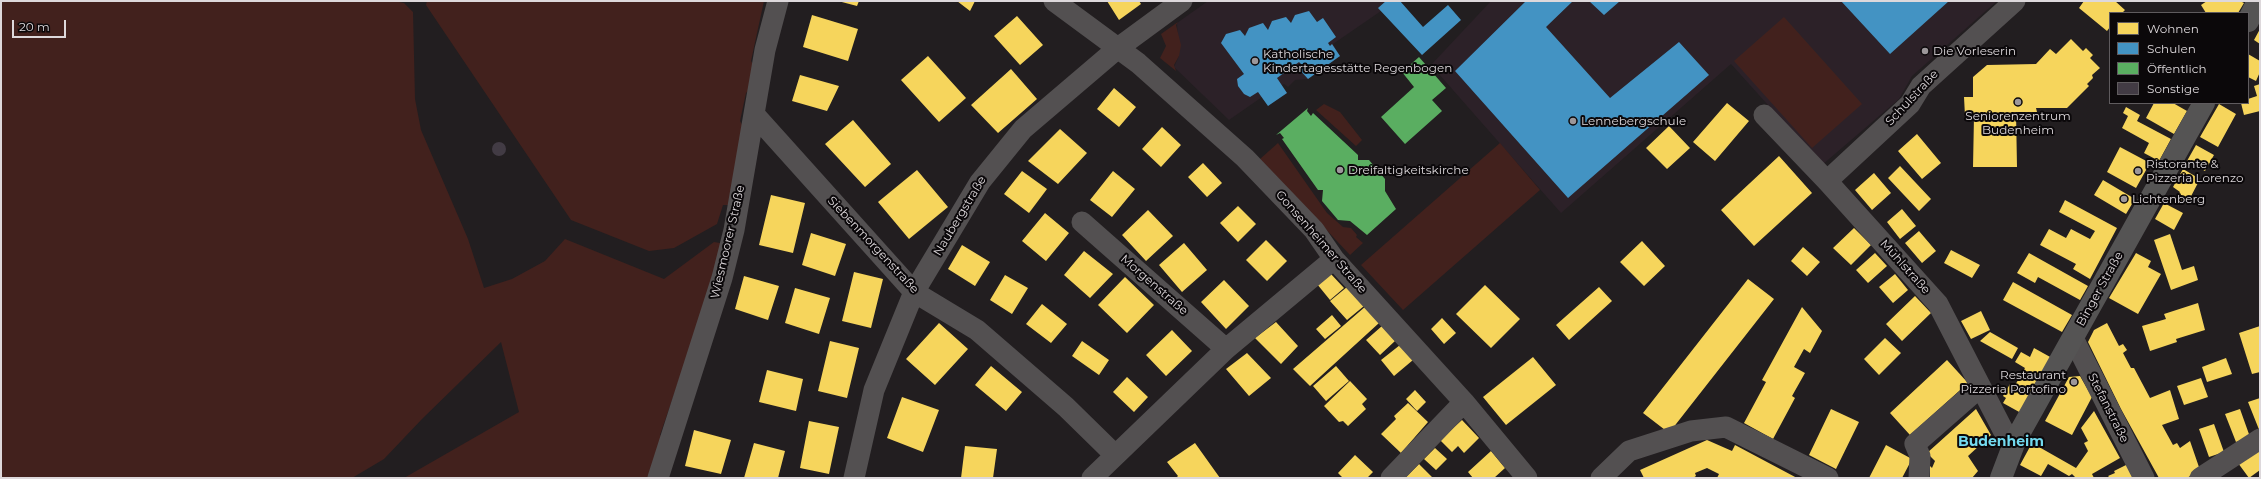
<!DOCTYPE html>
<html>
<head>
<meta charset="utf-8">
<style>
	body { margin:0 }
	#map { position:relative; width:2261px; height:479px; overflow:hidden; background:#221e20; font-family:Montserrat,sans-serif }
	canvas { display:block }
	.frame { position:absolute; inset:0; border:2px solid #ddd8db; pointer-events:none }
	.legend { position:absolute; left:2109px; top:12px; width:140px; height:92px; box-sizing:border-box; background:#0b080a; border:1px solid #5f5b5e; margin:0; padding:5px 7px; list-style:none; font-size:12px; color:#ddd8db }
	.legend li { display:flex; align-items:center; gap:8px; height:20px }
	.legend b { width:20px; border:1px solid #5f5b5e }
	.scale { position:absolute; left:12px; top:20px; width:54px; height:18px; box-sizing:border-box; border:2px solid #ddd8db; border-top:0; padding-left:5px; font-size:12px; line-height:14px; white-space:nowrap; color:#ddd8db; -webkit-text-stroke:3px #0b080a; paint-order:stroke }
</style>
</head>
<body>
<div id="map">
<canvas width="2261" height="479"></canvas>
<div class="frame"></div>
<ul class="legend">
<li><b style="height:11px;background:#f6d55c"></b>Wohnen</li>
<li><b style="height:11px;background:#4393c3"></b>Schulen</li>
<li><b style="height:11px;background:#5aae61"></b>Öffentlich</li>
<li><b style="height:11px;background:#423b44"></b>Sonstige</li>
</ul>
<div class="scale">20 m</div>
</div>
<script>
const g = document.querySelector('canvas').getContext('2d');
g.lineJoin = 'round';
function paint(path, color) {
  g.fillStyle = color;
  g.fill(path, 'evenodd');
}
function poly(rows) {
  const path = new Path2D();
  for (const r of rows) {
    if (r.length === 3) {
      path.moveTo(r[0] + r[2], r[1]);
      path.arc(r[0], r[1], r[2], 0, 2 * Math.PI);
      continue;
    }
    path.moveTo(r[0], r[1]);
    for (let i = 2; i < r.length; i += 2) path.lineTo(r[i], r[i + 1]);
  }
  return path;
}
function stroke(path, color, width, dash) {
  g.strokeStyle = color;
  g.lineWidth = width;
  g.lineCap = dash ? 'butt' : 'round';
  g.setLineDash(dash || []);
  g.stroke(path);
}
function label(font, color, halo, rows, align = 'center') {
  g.font = font + ' Montserrat,sans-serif';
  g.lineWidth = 4;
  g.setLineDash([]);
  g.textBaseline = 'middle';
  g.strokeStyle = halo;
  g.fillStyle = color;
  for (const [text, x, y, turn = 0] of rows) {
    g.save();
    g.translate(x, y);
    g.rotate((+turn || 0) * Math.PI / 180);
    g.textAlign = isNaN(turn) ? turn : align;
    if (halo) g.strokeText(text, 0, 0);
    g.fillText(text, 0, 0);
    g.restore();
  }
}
const built = poly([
	[1208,1,1386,1,1381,11,1333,44,1340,56,1308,79,1295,80,1288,87,1284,84,1282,85,1287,93,1268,106,1262,97,1229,120,1174,67,1179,56,1177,23],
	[1491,1,1997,1,1912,76,1899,99,1822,165,1731,64,1561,213,1431,65]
]);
const green = poly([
	[1,1,394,1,404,3,413,12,415,99,421,130,468,239,484,288,512,279,545,261,565,239,664,279,714,242,726,244,660,435,663,437,652,478,404,478,519,412,501,342,422,419,384,459,352,478,1,478],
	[427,1,764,1,751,61,756,70,756,83,746,93,740,121,744,128,728,205,723,205,717,224,674,248,649,251,571,220,426,5],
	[1784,17,1862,104,1812,148,1734,61],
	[1178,22,1176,25,1181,45,1179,56,1174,65,1176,71,1160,58,1166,46,1161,34],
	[1324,104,1340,112,1362,140,1356,146,1316,110],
	[1278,143,1327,213,1343,227,1351,228,1357,235,1356,237,1363,243,1350,255,1260,159],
	[1500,143,1540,190,1403,310,1361,265]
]);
const homes = poly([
	[838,1,859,1,857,6],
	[957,1,975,1,970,11],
	[1107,1,1139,1,1141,4,1119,20],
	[2084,1,2115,1,2125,10,2122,13,2110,13,2110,27,2107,31,2079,8],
	[2207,1,2240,1,2244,3,2238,13,2206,13,2201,5],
	[812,15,858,29,848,61,803,47],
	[1017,16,1043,45,1020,65,994,36],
	[2260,29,2260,44,2254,40],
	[2071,39,2083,51,2086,48,2093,55,2090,58,2100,68,2092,75,2093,78,2087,84,2089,86,2067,108,2036,108,2037,112,2016,112,2017,167,1973,167,1974,116,1965,116,1964,97,1973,97,1973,77,1987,65,2036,64,2050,49,2056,54],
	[2248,54,2260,61,2260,72,2256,81,2248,77],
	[928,56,966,98,939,122,901,80],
	[1011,69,1037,99,998,133,971,105],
	[800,75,839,86,827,111,792,101],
	[2260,84,2260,111,2244,115,2241,103,2248,103,2248,99,2257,96,2254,86],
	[1114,88,1136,107,1119,127,1097,109],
	[1727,103,1749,121,1715,161,1693,142],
	[2154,103,2173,103,2187,111,2174,134,2146,118],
	[2219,104,2236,114,2218,147,2200,137],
	[2126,107,2140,115,2137,121,2171,139,2159,161,2144,153,2149,143,2122,128,2128,116,2123,113],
	[853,120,891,164,865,187,825,144],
	[1669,126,1690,148,1667,169,1646,148],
	[1162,127,1181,145,1161,167,1142,149],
	[1060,129,1087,153,1058,184,1028,161],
	[1917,134,1941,163,1922,179,1898,151],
	[2196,145,2214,155,2205,171,2187,161],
	[2120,147,2150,163,2136,188,2107,172],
	[1779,156,1812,193,1754,246,1721,210],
	[1203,163,1222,183,1207,197,1188,177],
	[1900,166,1931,199,1919,211,1888,178],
	[2183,169,2200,179,2187,204,2176,199,2180,192,2173,187],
	[917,170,948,207,909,239,878,202],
	[1022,171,1047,189,1029,213,1004,194],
	[1113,171,1135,189,1112,217,1090,200],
	[1874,173,1891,193,1872,210,1855,190],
	[2103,180,2135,199,2126,214,2094,195],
	[771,195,805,203,793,253,759,245],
	[2065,200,2117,228,2090,279,2073,269,2076,264,2040,245,2049,229,2066,238,2071,229,2090,239,2095,231,2059,212],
	[2164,203,2183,213,2174,230,2155,219],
	[1238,206,1256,224,1238,242,1220,223],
	[1902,209,1916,226,1900,239,1887,222],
	[1148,210,1173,236,1146,261,1122,235],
	[1045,213,1069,233,1046,261,1022,241],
	[1854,228,1871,245,1851,265,1833,248],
	[1919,231,1936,251,1922,263,1905,243],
	[811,233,846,244,835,276,802,265],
	[2170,234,2182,270,2194,266,2198,280,2171,290,2154,240],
	[1266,240,1287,261,1267,281,1246,260],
	[1642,241,1665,266,1644,286,1620,262],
	[1184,243,1207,270,1182,292,1159,265],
	[962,245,990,262,975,286,948,269],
	[1803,247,1820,262,1807,276,1791,261],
	[1951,250,1980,265,1972,278,1944,263],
	[1084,251,1113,274,1090,298,1064,275],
	[1875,253,1887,266,1868,283,1856,270],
	[2029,253,2088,286,2080,300,2038,277,2035,283,2017,273],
	[2136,253,2151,261,2148,267,2161,274,2138,314,2109,298],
	[854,272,883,279,871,328,842,321],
	[1330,273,1344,288,1330,300,1317,284],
	[1895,274,1908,290,1893,303,1879,287],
	[1005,275,1028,288,1012,314,990,300],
	[744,276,779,286,768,320,735,309],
	[1125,277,1154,305,1127,333,1098,305],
	[1748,279,1774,299,1669,433,1643,413],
	[1224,280,1249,306,1226,329,1201,302],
	[2013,282,2072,315,2062,332,2003,300],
	[1485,285,1520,319,1491,348,1456,314],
	[1347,287,1364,306,1347,320,1330,301],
	[1599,287,1612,301,1569,340,1556,325],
	[795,288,830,298,819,334,785,323],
	[1915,296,1931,313,1902,341,1886,324],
	[2198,303,2205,330,2176,339,2177,342,2150,351,2142,326,2166,319,2164,314],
	[1042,304,1067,324,1051,343,1026,324],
	[1366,306,1379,323,1310,386,1293,369],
	[1802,307,1822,331,1810,353,1804,349,1794,367,1805,373,1792,396,1795,398,1773,439,1744,423,1766,382,1762,380],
	[1981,311,1990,330,1971,339,1961,321],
	[1332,315,1341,326,1325,339,1316,329],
	[1442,318,1456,333,1444,344,1431,329],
	[1276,322,1298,346,1281,364,1255,338],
	[939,323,968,349,935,385,906,359],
	[2107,323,2119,346,2123,344,2127,350,2123,353,2131,368,2134,368,2150,398,2170,390,2179,419,2162,425,2173,445,2177,443,2180,448,2190,441,2200,470,2187,478,2159,478,2121,409,2088,342,2094,330],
	[1382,326,1395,341,1380,355,1366,340],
	[2260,326,2260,372,2252,374,2239,333],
	[1172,330,1192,351,1166,376,1146,355],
	[1990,332,2018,348,2012,359,1980,341],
	[1885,338,1901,353,1879,375,1864,359],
	[830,341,859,348,847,398,818,391],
	[1082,341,1109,360,1099,375,1072,356],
	[1400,345,1413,360,1394,376,1381,360],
	[2034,348,2052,358,2021,413,2003,403,2006,398,2003,396,2010,384,2014,387,2025,368,2015,362,2021,352,2030,357],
	[1247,353,1271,378,1249,396,1226,369],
	[1533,357,1556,385,1506,425,1483,397],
	[2226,358,2232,374,2207,382,2202,367],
	[1947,360,1968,383,1910,435,1890,413],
	[991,366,1022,392,1006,411,975,385],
	[1336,366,1349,381,1326,401,1313,386],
	[767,370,803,379,796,411,759,402],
	[2080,376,2092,397,2072,435,2045,421,2069,377],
	[1127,377,1148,397,1134,412,1113,392],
	[2201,378,2208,397,2184,405,2177,386],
	[1350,381,1367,399,1362,404,1366,409,1348,426,1343,421,1339,422,1324,406],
	[1415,390,1426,402,1417,411,1406,399],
	[902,397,939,410,923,452,887,438],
	[2260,398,2260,432,2248,402],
	[1408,403,1428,422,1401,453,1381,434,1396,419,1394,416],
	[1831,409,1859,422,1836,469,1809,455],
	[1976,409,1991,435,1968,456,1978,471,1972,478,1930,478,1930,466,1932,468,1935,461,1927,453],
	[2240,409,2250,437,2236,442,2225,414],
	[2094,411,2120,458,2092,474,2094,478,2076,478,2072,474,2069,476,2048,464,2041,476,2020,465,2032,443,2076,468,2088,451,2084,443,2088,441,2081,428],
	[1462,420,1479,438,1464,453,1458,446,1452,452,1440,440],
	[809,421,839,427,829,474,800,468],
	[2214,424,2224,452,2209,457,2199,429],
	[694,430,731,440,721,474,685,466],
	[1707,440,1732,451,1735,445,1797,478,1717,478,1719,474,1707,468,1695,473,1696,476,1693,478,1644,478,1640,470],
	[754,443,785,451,778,478,744,478],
	[1195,443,1220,478,1176,478,1178,476,1167,462],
	[1886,445,1912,459,1902,478,1869,478],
	[965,446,997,449,993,478,961,478],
	[1435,448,1447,459,1436,470,1424,459],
	[2258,449,2260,452,2260,470,2249,478,2238,463],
	[1491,451,1505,468,1494,478,1473,478,1468,472],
	[1355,455,1373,472,1367,478,1343,478,1338,473],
	[1419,464,1433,478,1405,478],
	[2128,464,2135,478,2110,478,2108,476,2115,473,2114,471]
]);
const schools = poly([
	[1386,1,1400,1,1423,27,1448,5,1461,20,1422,55,1378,8],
	[1526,1,1573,1,1546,27,1610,98,1679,42,1709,75,1568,198,1455,71],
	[1589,1,1620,1,1604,15],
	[1841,1,1949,1,1890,54],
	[1309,11,1317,22,1323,18,1336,37,1328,43,1330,46,1332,44,1340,56,1308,79,1299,69,1303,66,1299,62,1277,78,1287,93,1268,106,1258,92,1250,97,1244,94,1238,86,1237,79,1244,74,1221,43,1226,34,1240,30,1245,36,1249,28,1263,23,1268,30,1272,21,1286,17,1291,23,1295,15]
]);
const public = poly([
	[1419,57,1446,88,1432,100,1442,111,1405,144,1381,117,1414,87,1402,72],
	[1308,108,1307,111,1311,116,1313,113,1358,155,1358,160,1369,160,1385,179,1385,191,1396,209,1367,235,1350,221,1338,220,1322,201,1323,190,1318,190,1282,139,1284,138,1280,133,1276,135]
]);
const building = poly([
	[499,149,7]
]);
const street = poly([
	[1054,1,1138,63,1245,158,1314,230,1334,259,1464,402,1527,478],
	[754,114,914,292,977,330,1066,407,1114,454],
	[1764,115,1827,181,1938,304,2003,430,2015,441],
	[1827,181,1910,104,1921,86,2015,1],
	[1082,222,1226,349],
	[2073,338,2144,478],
	[658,478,722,278,734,230,765,50,778,1],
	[854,478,874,390,914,292,980,182,1023,129,1118,48,1182,1],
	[1092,478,1226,349,1334,259],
	[1391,478,1464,402],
	[1601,478,1629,451,1691,431,1726,427,1828,478],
	[1919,478,1920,456,1915,444,1980,387],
	[2200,478,2260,439]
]);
const secondary = poly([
	[2248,21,2258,1],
	[2001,478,2015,441,2204,103]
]);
const markers = [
	[1925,51,4,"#9c979a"],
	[1255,61,4,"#9c979a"],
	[2018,102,4,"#9c979a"],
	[1573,121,4,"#9c979a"],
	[1340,170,4,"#9c979a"],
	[2138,171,4,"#9c979a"],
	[2124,199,4,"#9c979a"],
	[2074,382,4,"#9c979a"]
];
const poiNames = [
	["Die Vorleserin",1933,51],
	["Katholische",1263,54],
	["Kindertagesstätte Regenbogen",1263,68],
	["Seniorenzentrum",2018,116,"center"],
	["Budenheim",2018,130,"center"],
	["Lennebergschule",1581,121],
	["Ristorante &",2146,164],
	["Pizzeria Lorenzo",2146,178],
	["Dreifaltigkeitskirche",1348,170],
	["Lichtenberg",2132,199],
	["Restaurant",2066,375,"right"],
	["Pizzeria Portofino",2066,389,"right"]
];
const streetNames = [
	["Schulstraße",1912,98,-47],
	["Naubergstraße",960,216,-59],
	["Wiesmoorer Straße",728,242,-77],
	["Gonsenheimer Straße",1321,242,49],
	["Siebenmorgenstraße",873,245,47],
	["Mühlstraße",1905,267,48],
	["Morgenstraße",1154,285,41],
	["Binger Straße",2100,289,-61],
	["Stefanstraße",2108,408,63]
];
const quarterNames = [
	["Budenheim",2001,442]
];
paint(built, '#2c2128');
paint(green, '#42211d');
paint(homes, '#f6d55c');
paint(schools, '#4393c3');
paint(public, '#5aae61');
paint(building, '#423b44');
stroke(street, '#535051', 21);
stroke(secondary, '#555454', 22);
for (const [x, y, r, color] of markers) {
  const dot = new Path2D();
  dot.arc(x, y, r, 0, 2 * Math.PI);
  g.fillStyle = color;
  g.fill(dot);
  stroke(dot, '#0b080a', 1.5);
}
label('12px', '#ddd8db', '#0b080a', poiNames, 'left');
label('12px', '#ddd8db', '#0b080a', streetNames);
label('bold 14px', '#73daef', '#0b080a', quarterNames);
</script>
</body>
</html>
